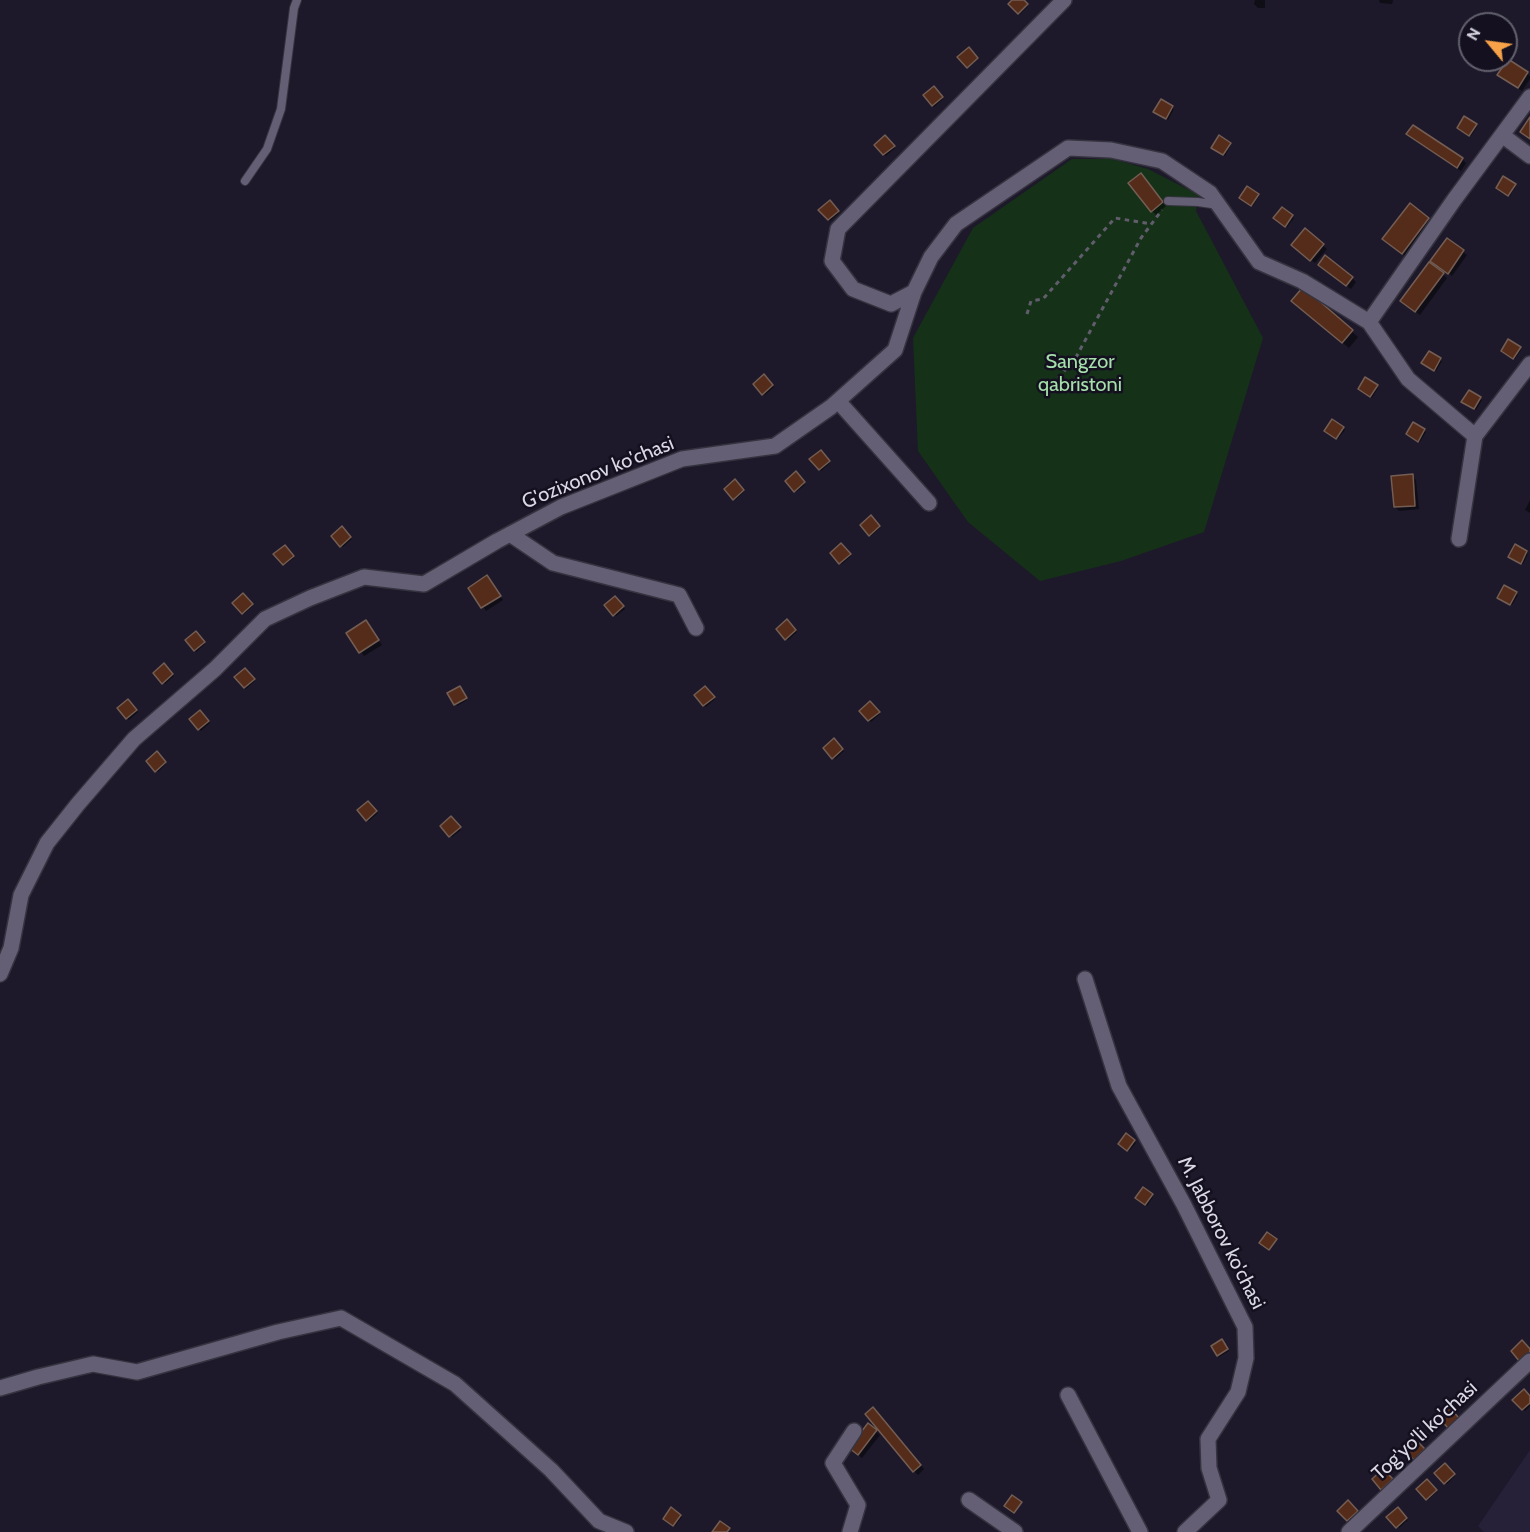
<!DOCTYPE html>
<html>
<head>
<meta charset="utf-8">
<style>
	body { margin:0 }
	#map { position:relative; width:1530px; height:1532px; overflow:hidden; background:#1d192a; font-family:Cabin,sans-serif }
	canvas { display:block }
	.north { position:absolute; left:1458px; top:12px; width:60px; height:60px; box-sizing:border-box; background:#141020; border:2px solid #63606e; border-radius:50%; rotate:299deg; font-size:16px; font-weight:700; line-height:24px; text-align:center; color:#dad8e4 }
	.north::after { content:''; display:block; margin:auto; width:21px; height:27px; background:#f7a248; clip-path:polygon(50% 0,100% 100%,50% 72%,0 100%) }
</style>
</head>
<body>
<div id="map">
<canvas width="1530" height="1532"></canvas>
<div class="north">N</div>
</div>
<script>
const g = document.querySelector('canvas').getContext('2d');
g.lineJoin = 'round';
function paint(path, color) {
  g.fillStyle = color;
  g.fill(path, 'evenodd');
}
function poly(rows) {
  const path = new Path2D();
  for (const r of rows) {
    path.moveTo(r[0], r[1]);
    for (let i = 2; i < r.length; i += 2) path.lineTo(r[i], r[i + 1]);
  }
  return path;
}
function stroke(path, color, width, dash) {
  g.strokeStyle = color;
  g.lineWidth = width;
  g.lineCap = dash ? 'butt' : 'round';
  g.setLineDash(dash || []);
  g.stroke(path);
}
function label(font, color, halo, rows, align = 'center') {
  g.font = font + ' Cabin,sans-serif';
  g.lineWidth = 5;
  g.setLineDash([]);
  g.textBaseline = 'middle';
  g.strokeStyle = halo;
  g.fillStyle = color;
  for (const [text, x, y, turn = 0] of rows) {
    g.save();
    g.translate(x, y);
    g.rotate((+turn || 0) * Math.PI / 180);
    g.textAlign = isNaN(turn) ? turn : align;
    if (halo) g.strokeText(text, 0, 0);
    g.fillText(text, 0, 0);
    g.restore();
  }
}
const built = poly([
	[1530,1450,1530,1532,1484,1532,1478,1526]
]);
const green = poly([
	[1072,159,1112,159,1148,169,1199,195,1196,211,1263,338,1204,532,1121,561,1040,581,968,522,918,451,913,338,973,228]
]);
const shadow = poly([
	[1014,0,1022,0,1028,6,1020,14,1010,4],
	[1255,0,1265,0,1265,8,1258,8,1254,4],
	[1379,0,1393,0,1392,4,1380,3],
	[1509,61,1530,76,1530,79,1522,91,1503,78],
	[934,88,943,99,934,107,925,95],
	[1161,101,1174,109,1168,120,1157,113],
	[1476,125,1477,127,1471,136,1460,129],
	[1413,127,1462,159,1466,163,1461,171,1412,138],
	[885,137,895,148,886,156,876,145],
	[1230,144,1231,145,1225,156,1214,149],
	[1144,179,1166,206,1156,215,1152,211],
	[1515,185,1516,186,1510,196,1499,189],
	[1258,195,1259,196,1253,206,1242,200],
	[830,202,839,213,830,221,821,210],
	[1282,209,1294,218,1287,227,1275,218],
	[1428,219,1434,225,1409,259,1391,245],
	[1305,230,1327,249,1315,263,1297,249],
	[1447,240,1467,255,1452,276,1443,270,1441,272,1447,278,1420,315,1402,301],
	[1324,268,1352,278,1356,282,1351,289],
	[1303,289,1358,337,1349,348,1299,307],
	[1520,348,1521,350,1515,359,1504,353],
	[1429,353,1442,361,1436,371,1425,364],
	[764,376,774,387,765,395,755,384],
	[1377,386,1378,388,1372,398,1361,390],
	[1469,392,1482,400,1476,410,1465,403],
	[1414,424,1426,432,1420,442,1409,435],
	[1343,428,1345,430,1338,439,1327,433],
	[820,452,830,463,821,471,812,459],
	[796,473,805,485,796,492,787,481],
	[1412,476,1416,480,1419,509,1399,511,1395,507],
	[735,481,744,492,735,500,726,489],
	[1530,500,1530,513,1525,510],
	[871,517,880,528,871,536,862,525],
	[342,528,352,539,343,547,333,536],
	[841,545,851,556,842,564,832,553],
	[284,547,294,558,285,565,275,554],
	[1515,547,1528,554,1523,564,1511,558],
	[491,581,503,600,486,611,470,588],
	[1505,587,1518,595,1512,605,1501,599],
	[243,595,253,606,244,614,234,603],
	[615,598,625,609,616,616,606,605],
	[787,621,797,632,788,640,778,629],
	[369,626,382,645,364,656,348,633],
	[196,633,205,644,196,652,187,641],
	[164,665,174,676,165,684,155,673],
	[245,670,255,681,246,689,236,678],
	[705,688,715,699,706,707,696,696],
	[461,689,467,700,457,706,449,694],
	[128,701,138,712,129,720,119,709],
	[870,703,880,714,871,722,861,711],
	[200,712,210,723,201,731,191,720],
	[834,740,844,751,835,759,825,748],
	[157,753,166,764,158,772,148,761],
	[368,803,378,813,369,821,359,810],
	[451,819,461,830,452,837,442,826],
	[1126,1135,1136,1143,1129,1151,1120,1144],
	[1144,1189,1153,1197,1147,1206,1137,1198],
	[1223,1342,1229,1351,1219,1357,1213,1347],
	[1530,1398,1530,1406,1525,1411,1515,1400],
	[877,1413,924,1469,918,1475,914,1471],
	[868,1425,880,1435,862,1458,855,1452],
	[1445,1465,1455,1476,1447,1484,1436,1474],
	[1427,1481,1437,1492,1428,1500,1418,1489],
	[1348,1502,1358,1513,1349,1522,1339,1511],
	[1397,1509,1408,1520,1399,1528,1389,1517],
	[672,1510,682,1517,675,1526,665,1518]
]);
const building = poly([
	[1012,0,1024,0,1028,4,1018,14,1008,4,1012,0],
	[969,47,978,58,967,68,957,57,969,47],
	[1508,59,1528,72,1518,88,1497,75,1508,59],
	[934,86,943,97,932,106,923,95,934,86],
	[1161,99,1173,106,1166,119,1153,112,1161,99],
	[1464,116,1477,124,1469,136,1457,128,1464,116],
	[1530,117,1530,139,1520,132,1530,117],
	[1413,125,1463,158,1457,168,1406,134,1413,125],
	[885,135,895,146,883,155,874,145,885,135],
	[1219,135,1231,143,1223,155,1211,148,1219,135],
	[1141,173,1163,202,1151,212,1128,183,1141,173],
	[1503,176,1516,184,1508,196,1496,188,1503,176],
	[1247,186,1259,194,1251,206,1239,198,1247,186],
	[830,200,839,211,828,220,818,210,830,200],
	[1410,203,1429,218,1402,254,1382,239,1410,203],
	[1282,207,1293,215,1285,227,1273,218,1282,207],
	[1305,228,1324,244,1310,261,1291,245,1305,228],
	[1447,238,1464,250,1448,274,1430,261,1447,238],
	[1325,255,1353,277,1346,286,1318,265,1325,255],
	[1429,262,1444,273,1415,312,1400,301,1429,262],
	[1303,287,1353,330,1342,343,1291,301,1303,287],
	[1508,339,1521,347,1513,359,1501,351,1508,339],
	[1429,351,1441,358,1434,371,1421,363,1429,351],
	[764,374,773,385,762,395,753,384,764,374],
	[1365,377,1378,385,1370,397,1358,389,1365,377],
	[1469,390,1481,397,1474,409,1461,402,1469,390],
	[1332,419,1344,427,1336,439,1324,431,1332,419],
	[1413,422,1425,429,1418,442,1406,434,1413,422],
	[821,450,830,461,819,470,809,459,821,450],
	[796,471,805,482,794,492,785,481,796,471],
	[1413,474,1415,506,1394,507,1391,476,1413,474],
	[735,479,744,490,733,500,724,489,735,479],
	[871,515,880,526,869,536,860,525,871,515],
	[342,526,351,537,340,547,331,536,342,526],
	[841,543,851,554,839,564,830,553,841,543],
	[1515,544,1527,551,1521,564,1508,557,1515,544],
	[285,545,294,556,283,565,273,554,285,545],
	[487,575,501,596,481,608,468,588,487,575],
	[1504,585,1517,592,1510,605,1497,598,1504,585],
	[243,593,253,604,242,614,232,603,243,593],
	[615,596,624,606,613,616,604,605,615,596],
	[787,619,796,630,785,640,776,629,787,619],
	[366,620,379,640,359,653,346,633,366,620],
	[196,631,205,642,194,651,185,640,196,631],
	[164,663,173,674,162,684,153,673,164,663],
	[245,668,255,679,244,688,234,677,245,668],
	[460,686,467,698,454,705,447,693,460,686],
	[705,686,715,697,703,706,694,695,705,686],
	[128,699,137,710,126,719,117,708,128,699],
	[870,701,880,712,868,721,859,711,870,701],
	[200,710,209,721,198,730,189,719,200,710],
	[834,738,843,749,832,759,823,748,834,738],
	[157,751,166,762,155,772,146,761,157,751],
	[368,801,377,811,366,821,357,810,368,801],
	[451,816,461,827,449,837,440,826,451,816],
	[1126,1133,1135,1140,1127,1151,1118,1144,1126,1133],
	[1143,1187,1153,1194,1145,1205,1135,1198,1143,1187],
	[1267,1232,1277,1239,1269,1250,1259,1243,1267,1232],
	[1222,1339,1228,1349,1217,1356,1211,1346,1222,1339],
	[1522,1340,1530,1349,1530,1353,1520,1362,1511,1351,1522,1340],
	[1524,1389,1530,1396,1530,1403,1522,1410,1512,1400,1524,1389],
	[873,1407,921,1465,913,1472,865,1414,873,1407],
	[1449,1407,1459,1418,1448,1428,1438,1417,1449,1407],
	[868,1423,877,1430,858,1455,849,1448,868,1423],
	[1415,1439,1425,1449,1414,1460,1404,1449,1415,1439],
	[1445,1463,1455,1474,1444,1484,1434,1473,1445,1463],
	[1383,1469,1393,1479,1381,1490,1372,1479,1383,1469],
	[1427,1479,1437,1490,1426,1500,1416,1489,1427,1479],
	[1012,1495,1022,1502,1014,1513,1004,1506,1012,1495],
	[1348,1500,1358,1511,1347,1521,1337,1511,1348,1500],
	[671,1507,681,1515,673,1526,663,1519,671,1507],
	[1398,1507,1407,1518,1396,1528,1386,1517,1398,1507],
	[720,1521,730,1528,727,1532,712,1532,720,1521]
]);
const path = poly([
	[1027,314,1031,301,1043,299,1115,218,1151,224],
	[1058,378,1075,359,1141,238,1162,210]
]);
const lane = poly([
	[245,181,267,149,281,109,294,8,297,0],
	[1168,201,1198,202,1218,205]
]);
const street = poly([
	[1502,135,1530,156],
	[914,292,891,304,853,289,832,261,838,229,1064,0],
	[838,401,929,503],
	[1475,436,1530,364],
	[510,534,553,563,679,595,696,628],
	[1459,539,1475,436,1408,379,1369,322,1454,200,1530,97],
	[0,974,11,948,21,895,47,843,78,804,134,739,215,669,265,619,310,598,364,577,424,584,497,541,561,507,682,459,775,446,831,407,895,350,914,292,931,257,956,224,1068,148,1111,150,1162,161,1210,193,1259,262,1302,281,1369,322],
	[1085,979,1119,1086,1184,1205,1245,1327,1246,1358,1238,1392,1208,1439,1209,1468,1219,1500,1185,1532],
	[0,1388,38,1377,93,1364,137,1372,278,1332,341,1318,455,1384,551,1470,599,1521,626,1532],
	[1068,1395,1140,1532],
	[969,1500,1015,1532],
	[850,1532,858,1505,833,1463,854,1431],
	[1349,1532,1530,1361]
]);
const parkNames = [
	["Sangzor",1080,362],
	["qabristoni",1080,385]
];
const streetNames = [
	["G'ozixonov ko'chasi",598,473,-22],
	["M. Jabborov ko'chasi",1221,1233,63],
	["Tog'yo'li ko'chasi",1425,1431,-43]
];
paint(built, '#262038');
paint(green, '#153219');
paint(shadow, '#0007');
paint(building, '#542c19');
stroke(building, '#745d53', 1.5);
stroke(lane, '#363340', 10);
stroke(street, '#363340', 18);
stroke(path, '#615d6c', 3, [4.5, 4.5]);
stroke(lane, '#645f74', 8);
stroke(street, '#645f74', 15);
label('20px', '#a5e0aa', '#141020', parkNames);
label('20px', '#dad8e4', '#141020', streetNames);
</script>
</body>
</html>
